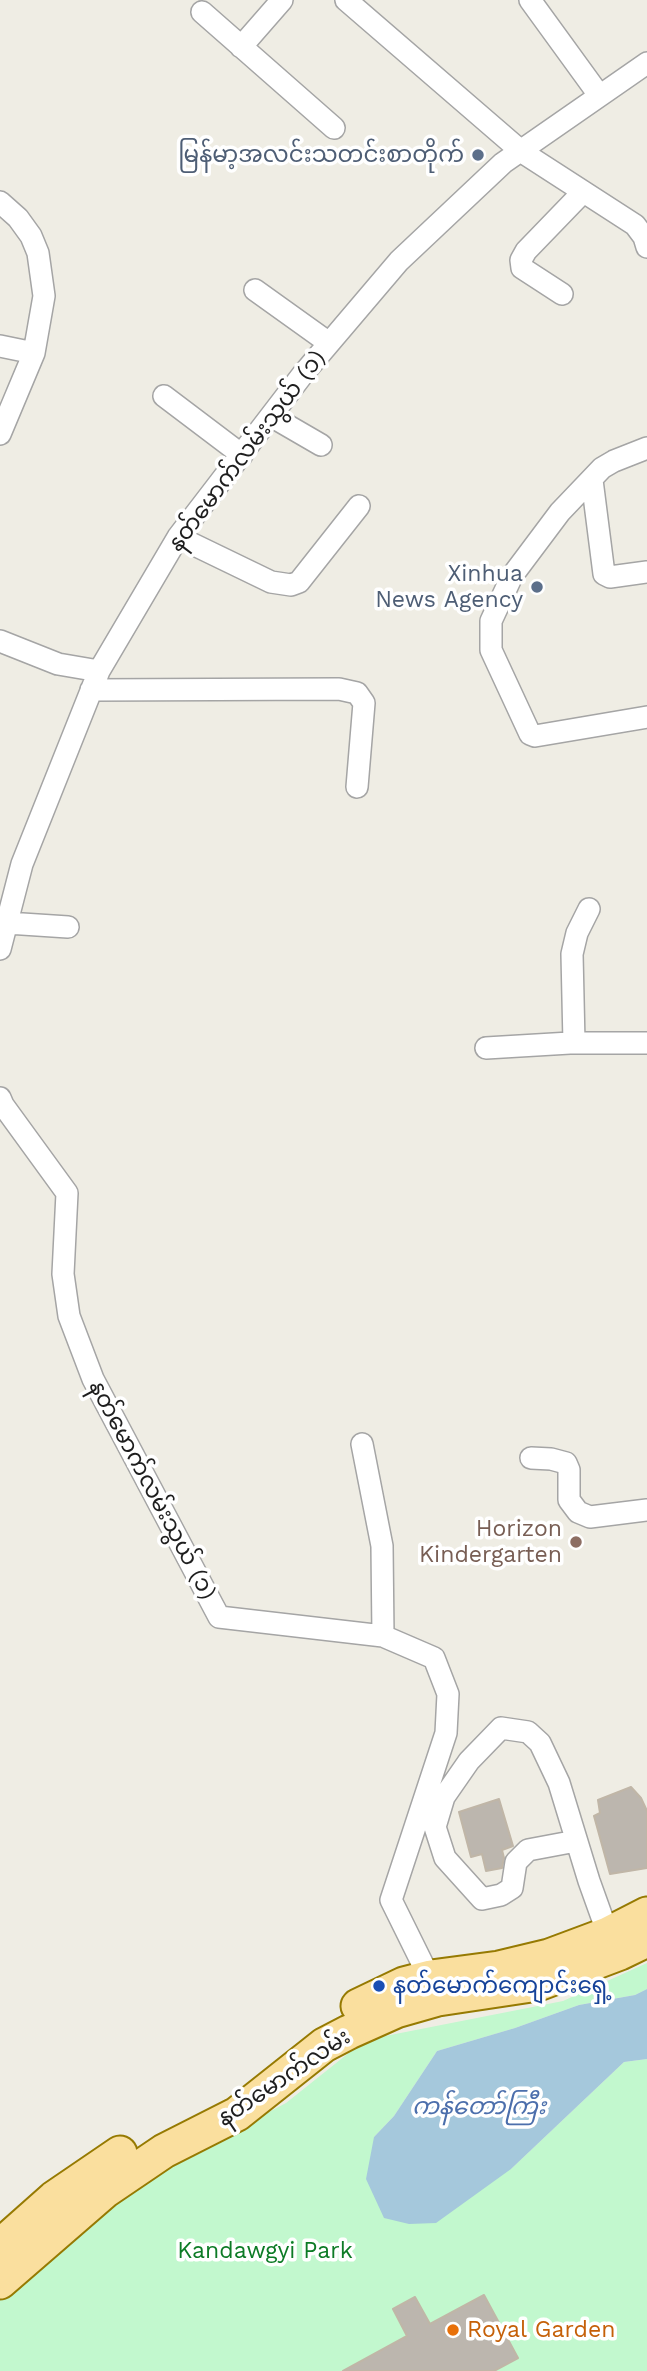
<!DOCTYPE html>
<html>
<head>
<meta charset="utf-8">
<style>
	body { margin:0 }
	canvas { display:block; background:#efede4 }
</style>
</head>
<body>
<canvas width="647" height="2371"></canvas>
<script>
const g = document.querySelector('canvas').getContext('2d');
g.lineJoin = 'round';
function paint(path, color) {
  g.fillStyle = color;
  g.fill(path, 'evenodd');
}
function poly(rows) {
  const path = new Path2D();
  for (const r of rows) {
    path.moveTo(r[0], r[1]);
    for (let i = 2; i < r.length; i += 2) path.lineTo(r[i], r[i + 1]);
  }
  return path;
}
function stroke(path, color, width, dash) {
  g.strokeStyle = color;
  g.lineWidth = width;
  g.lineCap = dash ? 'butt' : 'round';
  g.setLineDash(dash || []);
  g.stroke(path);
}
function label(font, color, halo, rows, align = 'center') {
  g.font = font + ' "Work Sans","Noto Sans Myanmar",sans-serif';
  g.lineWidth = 7;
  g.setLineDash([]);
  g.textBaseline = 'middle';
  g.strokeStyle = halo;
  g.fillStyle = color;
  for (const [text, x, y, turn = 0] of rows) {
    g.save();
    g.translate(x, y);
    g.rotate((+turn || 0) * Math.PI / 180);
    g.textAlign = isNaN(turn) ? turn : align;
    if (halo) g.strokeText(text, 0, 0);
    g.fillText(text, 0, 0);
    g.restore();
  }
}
const park = poly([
	[647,1963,647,1989,635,1995,579,2005,515,2028,437,2051,394,2116,374,2137,511,2169,624,2062,647,2059,647,2371,0,2371,0,2299,144,2178,286,2103,365,2040,563,2001]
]);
const water = poly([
	[647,1989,647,2059,624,2062,511,2169,436,2223,409,2224,384,2218,366,2179,374,2137,394,2116,437,2051,515,2028,579,2005,635,1995]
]);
const building = poly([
	[631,1787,641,1798,647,1811,647,1868,610,1874,594,1816,600,1813,598,1800,631,1787],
	[499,1799,513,1846,502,1850,504,1858,502,1868,486,1871,482,1854,471,1857,459,1812,499,1799],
	[484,2295,518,2358,494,2371,343,2371,407,2336,393,2309,415,2297,430,2324,484,2295]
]);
const minor = poly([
	[346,0,522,152,635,225,644,237,647,247],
	[530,0,599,95],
	[202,12,334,128],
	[241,47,282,0],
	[0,202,18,218,31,236,38,253,44,296,34,353,0,434],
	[255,290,329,343],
	[562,294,522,268,521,260,526,251,583,192],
	[0,346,34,353],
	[164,396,242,455],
	[271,416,321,445],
	[647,448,614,461,602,468,560,512,512,576,491,621,491,650,530,734,535,736,647,717],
	[592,480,604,574,610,577,647,572],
	[178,537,271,582,291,585,299,582,359,506],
	[0,641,58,664,99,671],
	[91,690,339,689,357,693,364,703,357,787],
	[7,923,68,927],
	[0,949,22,864,99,671,178,537,303,374,399,261,503,163,647,63],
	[574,1043,572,954,577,933,589,909],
	[486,1048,570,1043,647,1043],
	[0,1098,3,1105,67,1193,63,1274,69,1316,93,1379,219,1617,383,1636,434,1658,448,1694,446,1733,391,1900,435,1989],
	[362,1444,382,1546,383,1636],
	[531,1458,551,1459,566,1463,569,1470,569,1500,578,1512,590,1517,647,1510],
	[576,1841,528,1850,516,1862,512,1888,501,1895,482,1899,445,1858,435,1827,444,1797,469,1761,501,1728,528,1732,540,1743,559,1783,589,1881,608,1934,615,1944]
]);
const primary = poly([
	[358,2006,404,1984,431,1977,499,1968,549,1956,608,1934,647,1914],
	[0,2246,54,2198,120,2153],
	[0,2282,105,2191,164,2151,237,2114,324,2045,349,2032,396,2011,438,1999,538,1984,620,1953,647,1940]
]);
const markers = [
	[478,155,7,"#5c6f8a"],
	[537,587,7,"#5c6f8a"],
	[576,1542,7,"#8d6e63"],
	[379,1986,7,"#1a4fb4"],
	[453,2330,7,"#e8710a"]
];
const serviceNames = [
	["မြန်မာ့အလင်းသတင်းစာတိုက်",464,155],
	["Xinhua",523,574],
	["News Agency",523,600]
];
const streetNames = [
	["နတ်မောက်လမ်းသွယ် (၁)",247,451,-53],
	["နတ်မောက်လမ်းသွယ် (၁)",152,1490,62],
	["နတ်မောက်လမ်း",284,2078,-34]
];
const educationNames = [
	["Horizon",562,1529],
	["Kindergarten",562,1555]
];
const transitNames = [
	["နတ်မောက်ကျောင်းရှေ့",393,1986]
];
const parkNames = [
	["Kandawgyi Park",265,2251]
];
const foodNames = [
	["Royal Garden",467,2330]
];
const waterNames = [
	["ကန်တော်ကြီး",479,2107]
];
paint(park, '#c2f8ce');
paint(water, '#a5c8dc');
paint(building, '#bcb6ae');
stroke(building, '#c0b6a7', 2);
stroke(minor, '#a5a5a5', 24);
stroke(primary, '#967a02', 37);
stroke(minor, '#fff', 21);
stroke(primary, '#fadf9e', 33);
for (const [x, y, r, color] of markers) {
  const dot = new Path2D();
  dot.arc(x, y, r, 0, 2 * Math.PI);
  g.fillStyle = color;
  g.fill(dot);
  stroke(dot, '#fff', 2.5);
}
label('23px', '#4e5e75', '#fff', serviceNames, 'right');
label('23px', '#1e1e1e', '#fff', streetNames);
label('23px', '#785e54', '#fff', educationNames, 'right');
label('23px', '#164399', '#fff', transitNames, 'left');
label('23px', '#0d7b26', '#fff', parkNames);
label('23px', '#c56008', '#fff', foodNames, 'left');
label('italic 24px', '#4c6fac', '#fff', waterNames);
</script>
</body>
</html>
